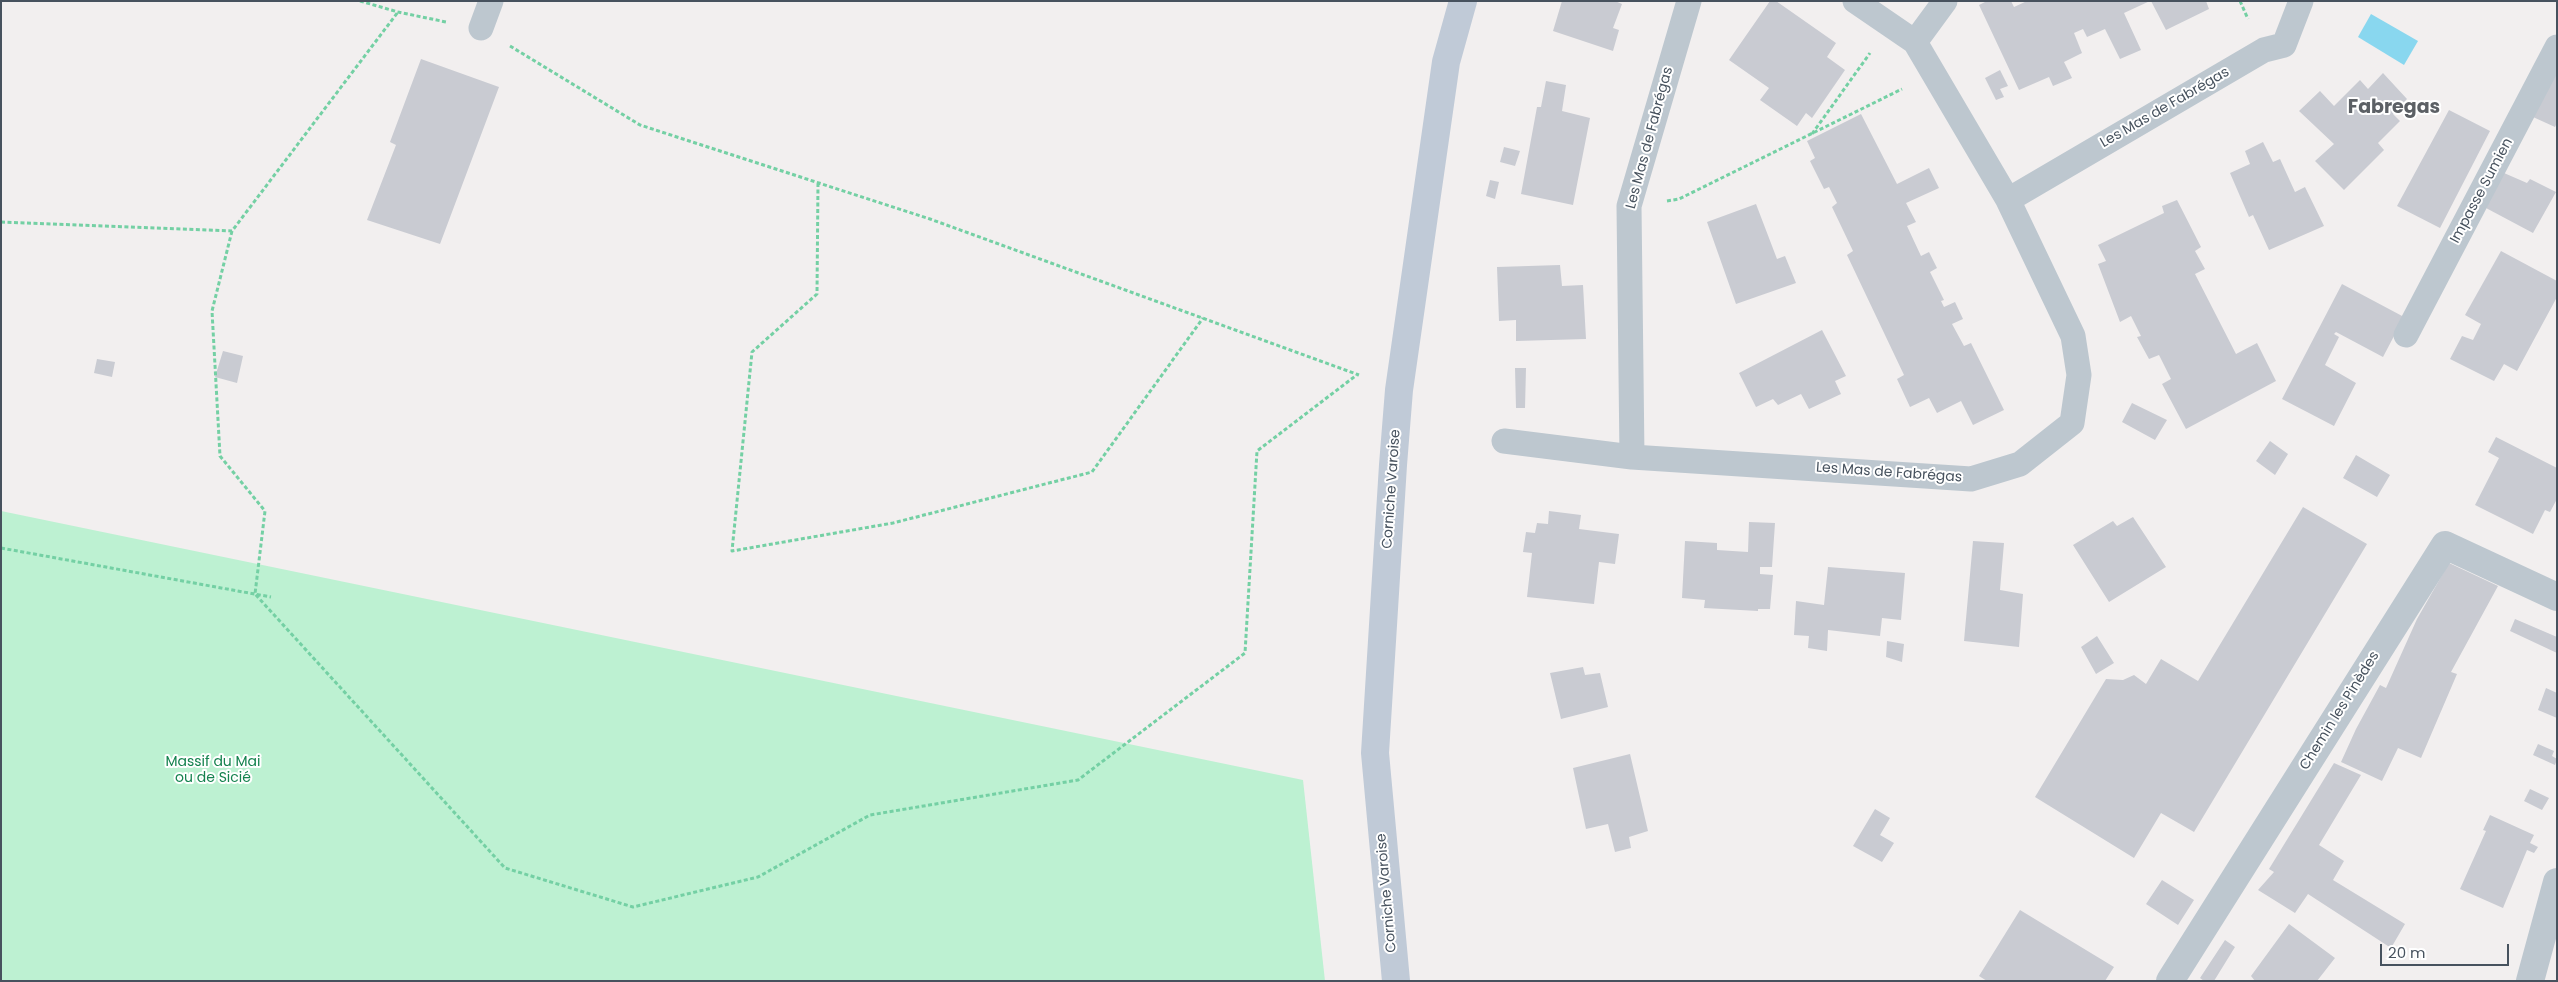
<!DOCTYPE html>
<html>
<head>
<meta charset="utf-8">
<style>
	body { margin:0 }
	#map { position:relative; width:2558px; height:982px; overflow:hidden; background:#f2efef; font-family:Poppins,sans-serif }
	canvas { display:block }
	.frame { position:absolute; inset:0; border:2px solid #47525e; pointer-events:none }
	.scale { position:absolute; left:2380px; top:944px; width:129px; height:22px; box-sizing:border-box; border:2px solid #47525e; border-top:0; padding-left:6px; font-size:15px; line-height:18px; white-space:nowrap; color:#47525e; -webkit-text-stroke:4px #fff; paint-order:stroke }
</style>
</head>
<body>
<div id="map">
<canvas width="2558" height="982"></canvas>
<div class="frame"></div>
<div class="scale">20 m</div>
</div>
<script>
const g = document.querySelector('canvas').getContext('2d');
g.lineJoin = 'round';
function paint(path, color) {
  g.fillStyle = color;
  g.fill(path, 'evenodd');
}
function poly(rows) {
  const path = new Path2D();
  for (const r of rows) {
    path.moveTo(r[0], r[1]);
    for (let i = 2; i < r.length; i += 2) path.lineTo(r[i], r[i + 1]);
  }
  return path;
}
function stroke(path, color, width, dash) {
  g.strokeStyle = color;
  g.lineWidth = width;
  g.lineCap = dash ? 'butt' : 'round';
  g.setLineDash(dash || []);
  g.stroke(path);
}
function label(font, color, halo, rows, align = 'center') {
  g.font = font + ' Poppins,sans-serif';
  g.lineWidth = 4;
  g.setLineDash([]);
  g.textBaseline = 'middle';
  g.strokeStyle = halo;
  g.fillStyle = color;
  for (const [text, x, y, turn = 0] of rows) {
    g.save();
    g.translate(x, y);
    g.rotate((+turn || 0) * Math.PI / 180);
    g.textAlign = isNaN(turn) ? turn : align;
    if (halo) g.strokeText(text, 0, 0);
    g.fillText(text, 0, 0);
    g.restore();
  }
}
const green = poly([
	[1,511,1303,780,1325,981,1,981]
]);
const water = poly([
	[2371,14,2418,41,2404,65,2358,37]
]);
const building = poly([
	[1562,1,1615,1,1622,4,1613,28,1619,30,1613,51,1553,31],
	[1770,1,1776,1,1836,43,1827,57,1845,70,1812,118,1806,113,1797,126,1760,100,1769,88,1729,60],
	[1987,1,2011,1,2014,7,2027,1,2150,1,2124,13,2141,50,2120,59,2105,29,2087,37,2083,29,2074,33,2082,53,2064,62,2072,78,2053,86,2049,77,2019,90,1979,5],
	[2151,1,2206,1,2209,9,2166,30],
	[421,59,499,87,440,244,367,220,396,145,390,142],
	[2000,70,2008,86,2000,89,2004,97,1996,100,1985,78],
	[2557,71,2557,123,2555,127,2533,117],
	[2383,73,2407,99,2393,114,2400,121,2378,143,2384,150,2344,190,2315,161,2334,144,2299,111,2320,91,2334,106,2360,80,2368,89],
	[1546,81,1566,85,1562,111,1590,118,1573,205,1521,194,1537,107,1541,107],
	[2449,110,2490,131,2440,228,2397,206],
	[1861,114,1897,184,1929,168,1939,188,1906,203,1916,222,1907,226,1921,256,1929,252,1937,268,1930,272,1944,300,1941,301,1944,307,1955,302,1963,319,1952,324,1964,346,1971,343,2004,410,1973,425,1961,401,1937,413,1929,398,1910,407,1897,379,1904,375,1847,255,1853,251,1832,207,1837,203,1829,187,1824,189,1810,161,1815,158,1807,141],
	[2263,142,2273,162,2280,159,2295,192,2305,187,2324,226,2269,250,2253,215,2249,217,2230,173,2250,164,2245,151],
	[1504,147,1520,151,1515,166,1500,162],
	[2504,173,2527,183,2530,179,2556,192,2533,233,2486,208],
	[1490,180,1499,182,1495,199,1486,196],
	[2177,200,2201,247,2195,251,2205,269,2195,274,2236,354,2257,343,2276,381,2186,429,2162,384,2171,379,2159,355,2149,359,2137,337,2141,336,2131,316,2120,322,2098,264,2106,261,2098,245,2164,213,2162,206],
	[1756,204,1777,259,1785,256,1796,283,1736,304,1707,222],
	[2501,251,2557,281,2557,297,2517,371,2504,364,2494,381,2450,359,2462,336,2473,340,2481,324,2465,315],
	[1560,265,1562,286,1583,285,1586,339,1516,341,1516,320,1499,321,1497,267],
	[2342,284,2404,317,2383,357,2336,332,2334,334,2339,337,2325,365,2356,383,2334,426,2282,399],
	[1822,330,1846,376,1835,381,1841,394,1809,409,1801,394,1778,405,1773,399,1756,407,1739,373],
	[223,351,243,356,237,383,215,377],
	[97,359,115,362,112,377,94,373],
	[1515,368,1526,368,1525,408,1516,408],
	[2132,403,2167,420,2155,440,2122,422],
	[2496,437,2557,468,2557,499,2550,512,2545,510,2533,534,2475,505,2499,458,2488,452],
	[2270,441,2288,454,2275,475,2256,461],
	[2356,455,2390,475,2377,497,2343,478],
	[2303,507,2367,544,2194,832,2161,813,2134,858,2035,797,2106,679,2123,680,2134,675,2146,684,2161,659,2198,681],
	[1549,511,1581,515,1579,529,1619,534,1615,564,1599,562,1594,604,1527,597,1532,553,1523,552,1526,532,1535,533,1537,523,1548,524],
	[2133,517,2166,567,2109,602,2073,545,2113,521,2117,526],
	[1749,522,1775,523,1772,567,1760,567,1760,574,1773,575,1770,609,1758,609,1758,611,1704,608,1705,600,1682,598,1685,541,1717,543,1717,550,1748,552],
	[1973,541,2004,543,2000,590,2023,594,2019,647,1964,641],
	[2449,563,2498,586,2451,672,2457,674,2421,758,2398,748,2382,781,2341,762,2356,729,2380,685,2386,688,2417,619],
	[1828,567,1905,573,1901,620,1882,618,1880,636,1828,630,1827,651,1808,648,1809,636,1794,635,1796,601,1824,605],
	[2515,619,2557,637,2557,653,2510,631],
	[2097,636,2114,663,2096,674,2081,647],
	[1887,641,1904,644,1902,662,1886,657],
	[1583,667,1585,675,1600,673,1608,707,1561,719,1550,673],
	[2546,688,2557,693,2557,718,2538,710],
	[2538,744,2554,751,2552,756,2557,759,2555,765,2533,755],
	[1630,754,1648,831,1629,837,1631,848,1615,852,1608,824,1586,829,1573,768],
	[2334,763,2361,775,2319,845,2344,861,2333,880,2405,924,2391,948,2308,894,2295,913,2258,890,2274,872,2269,869],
	[2530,789,2549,798,2542,810,2524,801],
	[1875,809,1890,818,1880,835,1894,843,1882,862,1853,846],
	[2490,815,2534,835,2530,843,2538,847,2534,853,2527,850,2503,908,2460,889,2486,831,2483,830],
	[2162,880,2194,900,2178,925,2146,904],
	[2020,910,2114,967,2105,981,1987,981,1979,976],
	[2289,924,2335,958,2317,981,2255,981,2251,976],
	[2225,940,2235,947,2214,981,2204,981,2200,978]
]);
const path = poly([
	[360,1,398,12,446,22],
	[2240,1,2248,19],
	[510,46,640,125,930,219,1359,375],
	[1812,134,1870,53],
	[818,183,817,294,752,352,732,551,893,523,1092,472,1203,318],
	[1667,201,1679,199,1902,89],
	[1,222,232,231,398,12],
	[232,231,212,311,220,456,265,511,255,594,505,868,633,907,758,877,870,815,1078,780,1245,653,1257,451,1358,374],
	[1,548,271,597]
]);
const lane = poly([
	[481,28,491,1],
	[1915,42,1945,1],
	[2008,200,2264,50,2284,45,2301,1],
	[2406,335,2557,47],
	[1504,441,1632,457,1971,479,2020,464,2072,423,2079,375,2073,336,2008,200,1915,42,1855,1],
	[1632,457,1629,206,1689,1]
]);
const street = poly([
	[2170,981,2445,545,2557,597],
	[2530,981,2557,882]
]);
const secondary = poly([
	[1396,981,1375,753,1393,465,1399,390,1446,62,1463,1]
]);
const streetNames = [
	["Les Mas de Fabrégas",2165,108,-30],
	["Les Mas de Fabrégas",1650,138,-75],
	["Impasse Sumien",2482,191,-62],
	["Les Mas de Fabrégas",1889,473,4],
	["Corniche Varoise",1392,489,-86],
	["Chemin les Pinèdes",2340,711,-58],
	["Corniche Varoise",1387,893,-95]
];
const parkNames = [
	["Massif du Mai",213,762],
	["ou de Sicié",213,778]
];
const districtNames = [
	["Fabregas",2394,108]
];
paint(green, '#bdf1d2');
paint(water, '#89d7ef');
paint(building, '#c9cbd2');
stroke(path, '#74d0a4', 3, [4, 2.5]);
stroke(lane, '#bdc7cf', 25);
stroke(street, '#bdc7cf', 28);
stroke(secondary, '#c0cad7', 28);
label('14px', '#47525e', '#fff', streetNames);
label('14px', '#14824e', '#fff', parkNames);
label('bold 19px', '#5c6065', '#fff', districtNames);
</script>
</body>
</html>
